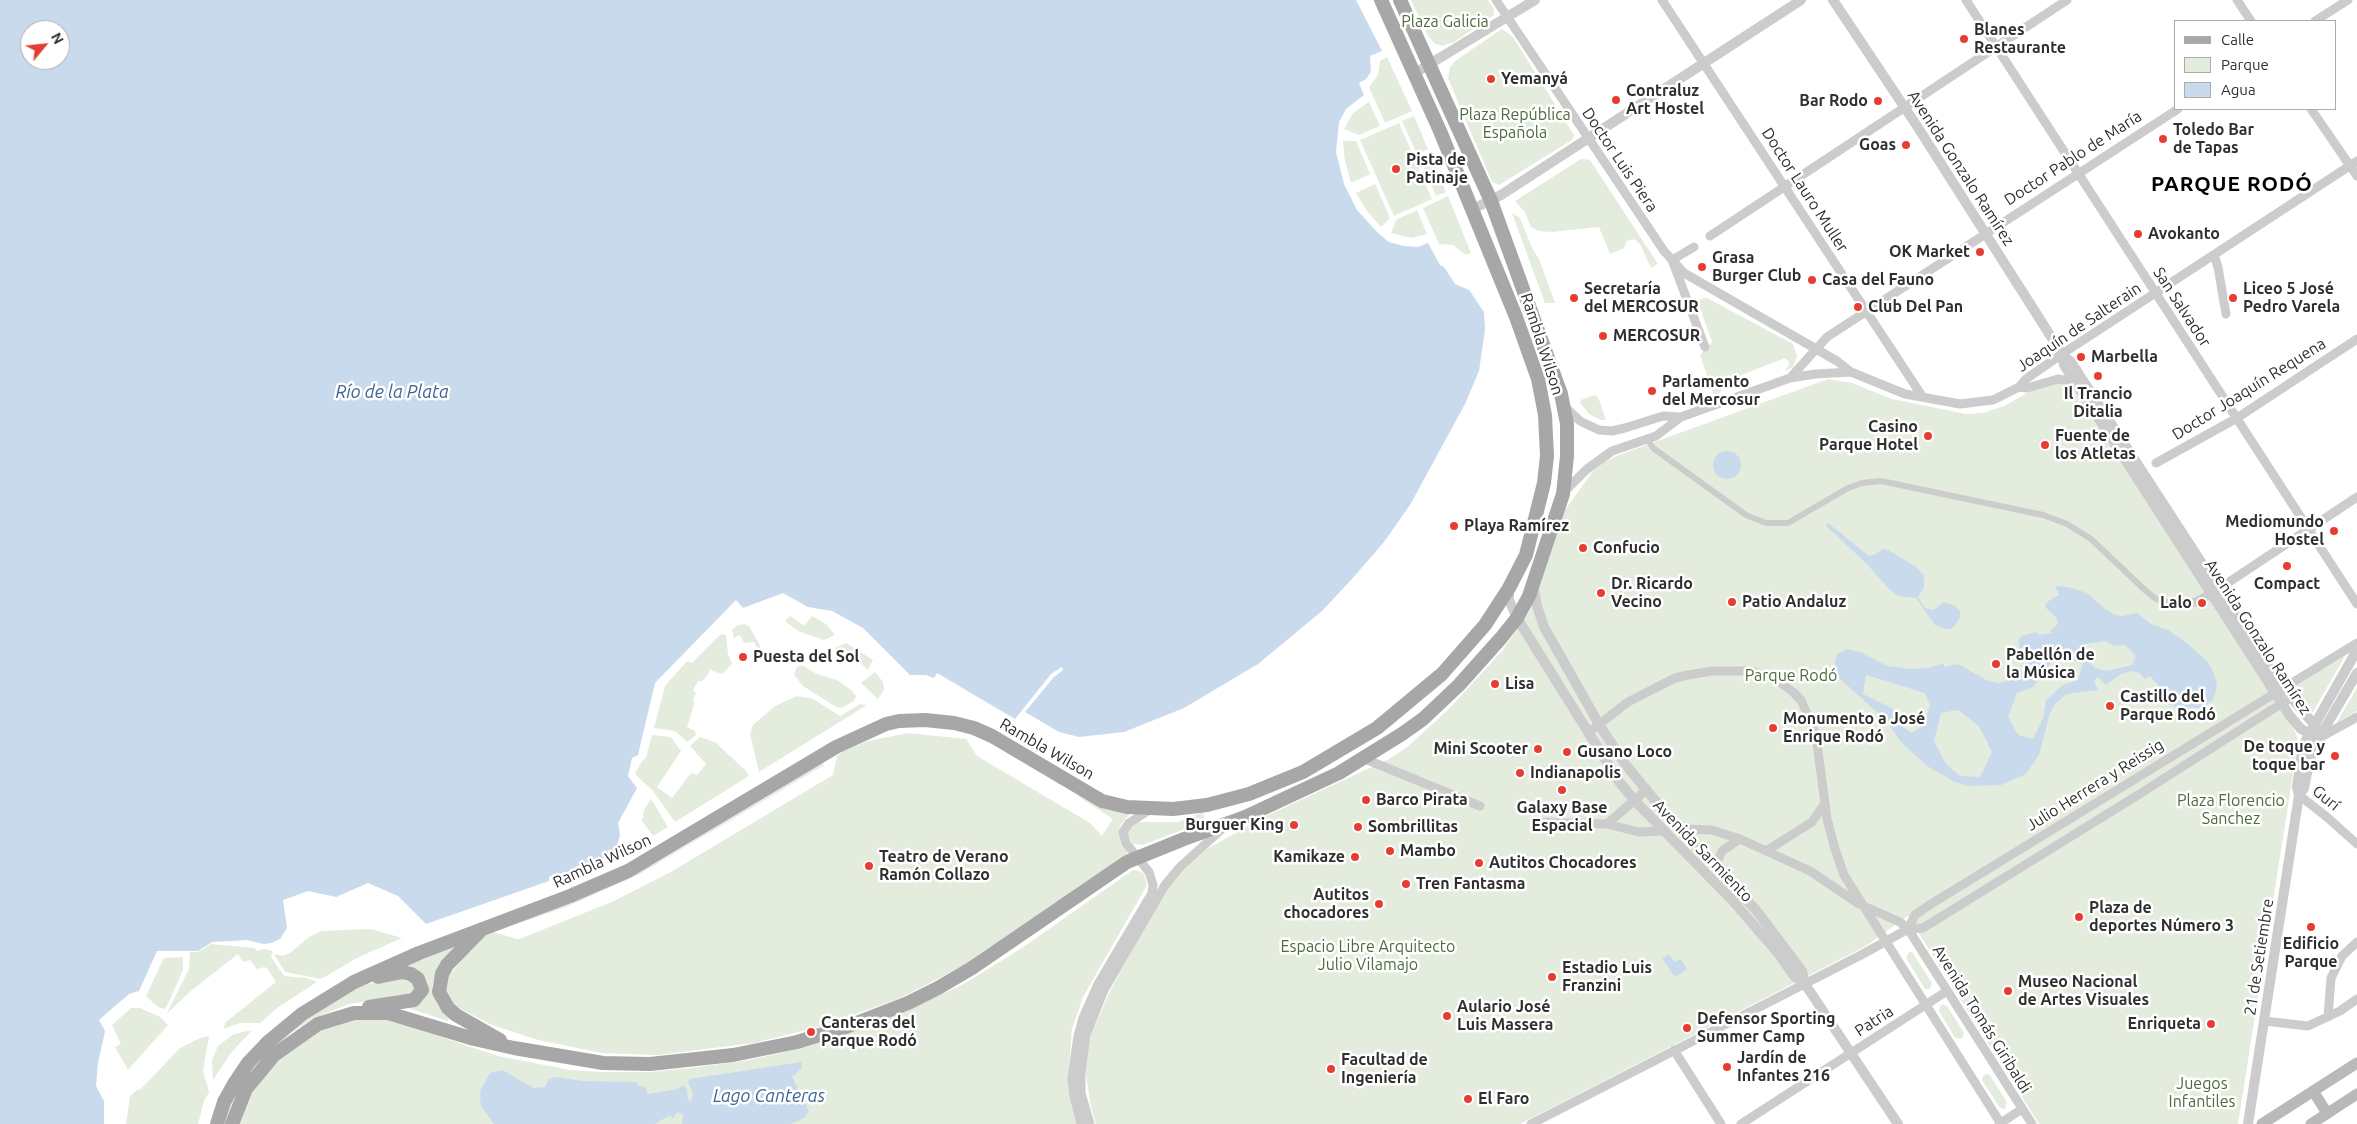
<!DOCTYPE html>
<html>
<head>
<meta charset="utf-8">
<style>
	body { margin:0 }
	#map { position:relative; width:2357px; height:1124px; overflow:hidden; background:#fff; font-family:Ubuntu,sans-serif }
	canvas { display:block }
	.legend { position:absolute; left:2174px; top:20px; width:162px; height:90px; box-sizing:border-box; background:#fff; border:1px solid #acacac; margin:0; padding:6px 9px; list-style:none; font-size:15px; color:#2f2f2f }
	.legend li { display:flex; align-items:center; gap:10px; height:25px }
	.legend b { width:25px; border:1px solid #acacac }
	.north { position:absolute; left:20px; top:20px; width:50px; height:50px; box-sizing:border-box; background:#fff; border:1px solid #acacac; border-radius:50%; rotate:62deg; font-size:14px; font-weight:700; line-height:20px; text-align:center; color:#2f2f2f }
	.north::after { content:''; display:block; margin:auto; width:18px; height:22px; background:#e63d32; clip-path:polygon(50% 0,100% 100%,50% 72%,0 100%) }
</style>
</head>
<body>
<div id="map">
<canvas width="2357" height="1124"></canvas>
<ul class="legend">
<li><b style="height:6px;background:#a7a7a7"></b>Calle</li>
<li><b style="height:14px;background:#e3ecdd"></b>Parque</li>
<li><b style="height:14px;background:#c9daec"></b>Agua</li>
</ul>
<div class="north">N</div>
</div>
<script>
const g = document.querySelector('canvas').getContext('2d');
g.lineJoin = 'round';
function paint(path, color) {
  g.fillStyle = color;
  g.fill(path, 'evenodd');
}
function poly(rows) {
  const path = new Path2D();
  for (const r of rows) {
    if (r.length === 3) {
      path.moveTo(r[0] + r[2], r[1]);
      path.arc(r[0], r[1], r[2], 0, 2 * Math.PI);
      continue;
    }
    path.moveTo(r[0], r[1]);
    for (let i = 2; i < r.length; i += 2) path.lineTo(r[i], r[i + 1]);
  }
  return path;
}
function stroke(path, color, width, dash) {
  g.strokeStyle = color;
  g.lineWidth = width;
  g.lineCap = dash ? 'butt' : 'round';
  g.setLineDash(dash || []);
  g.stroke(path);
}
function label(font, color, halo, rows, align = 'center') {
  g.font = font + ' Ubuntu,sans-serif';
  g.lineWidth = 5;
  g.setLineDash([]);
  g.textBaseline = 'middle';
  g.strokeStyle = halo;
  g.fillStyle = color;
  for (const [text, x, y, turn = 0] of rows) {
    g.save();
    g.translate(x, y);
    g.rotate((+turn || 0) * Math.PI / 180);
    g.textAlign = isNaN(turn) ? turn : align;
    if (halo) g.strokeText(text, 0, 0);
    g.fillText(text, 0, 0);
    g.restore();
  }
}
const green = poly([
	[1411,0,1488,0,1494,9,1494,15,1454,42,1442,46,1434,43,1428,36],
	[1502,29,1513,37,1574,135,1572,140,1499,185,1492,182,1448,78,1450,67,1455,61],
	[1387,57,1412,111,1385,123,1369,87,1378,75,1380,61],
	[1369,102,1380,126,1359,135,1344,129,1353,113],
	[1414,116,1428,149,1417,154,1402,121],
	[1399,123,1432,199,1394,216,1360,140],
	[1343,141,1356,141,1370,174,1351,183,1345,161],
	[1581,159,1590,160,1658,264,1651,268,1640,244,1634,239,1627,241,1624,248,1610,254,1599,227,1551,232,1539,231,1531,227,1525,212,1515,201],
	[1433,160,1446,192,1436,196,1422,164],
	[1375,184,1390,218,1381,227,1367,211,1356,193],
	[1448,196,1471,253,1466,255,1453,245,1439,244,1423,208],
	[1417,210,1427,234,1411,238,1391,233,1396,220],
	[1512,213,1520,218,1532,248,1539,259,1555,303,1545,303],
	[1707,298,1793,344,1797,356,1793,367,1785,371,1790,363,1785,358,1729,380,1719,394,1714,396,1700,355,1712,342,1699,305,1701,299],
	[1828,379,1852,383,1892,399,1966,414,1983,413,2004,406,2045,383,2063,383,2070,387,2075,392,2296,733,2298,742,2238,1124,2039,1124,1908,916,1866,946,1520,1124,1096,1124,1091,1107,1085,1069,1091,1035,1110,991,1164,891,1179,873,1207,849,1260,819,1389,759,1406,748,1448,710,1502,651,1530,611,1565,510,1593,471,1604,462,1619,455],
	[1594,395,1598,397,1606,420,1601,420,1589,414,1580,403,1581,400],
	[790,616,804,626,812,616,826,624,835,635,824,640,798,631,785,621],
	[738,625,744,624,749,626,764,653,760,654,754,642,744,643,740,635,734,638,732,630],
	[721,634,726,635,728,654,732,664,722,674,706,668,710,670,709,673,702,681,698,681,693,690,696,693,693,700,694,704,687,727,695,731,696,735,687,742,675,731,654,728,665,686,687,661,692,663],
	[846,643,873,660,868,670,853,655,839,658,835,648],
	[2345,656,2313,712,2310,712,2291,691,2291,688],
	[802,665,815,673,839,681,852,691,856,696,854,701,842,708,836,707,803,686,794,674,797,667],
	[875,672,883,682,884,690,878,699,861,683],
	[2357,688,2357,711,2337,723,2337,722],
	[797,696,813,699,840,716,860,704,867,705,759,772,750,734,753,725,775,706],
	[908,733,966,739,977,756,1090,823,1102,836,1113,819,1076,795,1103,808,1130,814,1121,824,1119,831,1121,842,1128,853,969,962,924,986,898,999,822,1026,754,1043,658,1055,602,1053,538,1040,492,1025,455,1006,445,993,446,979,482,936,493,932,517,939,522,938,614,901,669,873,833,775,837,756,842,752,868,741],
	[652,735,671,737,681,751,657,787,672,798,691,773,697,775,706,764,690,746,700,737,715,742,745,770,749,776,675,822,653,791,635,774,642,761,646,758],
	[823,763,824,765,638,875,566,907,511,926,598,892,658,862],
	[651,799,668,827,653,836,642,821,644,810],
	[1203,812,1205,821,1143,845,1133,844,1127,834,1130,827,1137,822,1178,822],
	[1133,870,1140,871,1144,874,1147,885,1083,997,1072,1029,1068,1080,1076,1124,239,1124,251,1095,273,1065,308,1035,347,1020,388,1019,498,1056,570,1070,603,1072,651,1072,691,1068,750,1060,809,1046,870,1026,962,985,1022,948],
	[371,929,402,938,359,957,321,979,285,972,274,954,283,956,290,953,309,937,321,931],
	[211,944,255,948,256,951,265,949,273,951,271,957,284,976,307,978,317,982,277,1008,260,1023,240,1023,223,1029,226,1022,276,982,267,968,264,967,257,969,250,960,243,962,238,954,192,990,167,1013,189,969,190,952,198,952],
	[455,947,437,970,432,985,437,1004,449,1018,448,1021,405,1007,428,989,427,982,423,976,395,969],
	[1909,952,1912,952,1932,983,1930,989,1925,989,1906,958],
	[183,957,183,970,168,1004,165,1009,158,1007,146,996,164,958],
	[402,978,415,983,415,993,349,1004,312,1019,291,1033,270,1051,226,1124,224,1124,232,1098,255,1063,300,1022,362,985],
	[1943,1004,1947,1006,1964,1033,1962,1039,1955,1038,1939,1011,1940,1006],
	[131,1008,140,1008,160,1017,168,1025,128,1070,115,1047,121,1044,112,1025],
	[252,1030,230,1054,213,1080,212,1060,218,1046,234,1034],
	[209,1036,203,1071,209,1092,204,1101,198,1124,126,1124,130,1096,138,1089,140,1090,180,1048,200,1038],
	[1987,1074,1989,1074,2007,1102,2005,1109,2000,1108,1982,1080,1983,1076]
]);
const water = poly([
	[0,0,1356,0,1382,51,1370,56,1371,72,1366,79,1359,83,1364,95,1346,109,1339,122,1336,152,1344,184,1357,210,1377,232,1389,242,1404,246,1418,247,1428,243,1440,265,1444,267,1455,284,1469,290,1484,312,1485,330,1479,371,1465,404,1410,505,1384,542,1351,580,1322,611,1258,664,1184,708,1124,732,1079,737,1059,732,1025,712,1054,677,1063,670,1062,667,1051,674,1015,719,937,673,934,678,926,675,910,675,863,628,832,611,808,607,783,593,743,608,736,600,655,683,638,755,632,758,628,776,637,788,618,823,620,835,615,853,566,875,565,872,549,877,549,881,426,924,398,896,368,883,336,897,308,891,283,900,287,928,280,939,271,943,264,944,247,940,212,942,198,951,157,951,139,991,129,994,99,1020,105,1031,98,1063,96,1086,104,1101,104,1124,0,1124],
	[30,30,60,30,60,60,30,60],
	[1727,465,14],
	[1828,523,1869,556,1876,554,1883,549,1888,550,1915,566,1924,575,1924,588,1918,597,1925,608,1933,610,1944,602,1955,606,1960,611,1960,617,1956,624,1951,629,1945,629,1935,625,1916,598,1899,596,1890,590,1865,562,1826,526],
	[2055,586,2069,587,2087,593,2105,609,2116,615,2122,616,2137,613,2151,624,2168,630,2184,641,2207,661,2212,669,2217,683,2216,691,2212,701,2200,708,2176,707,2167,704,2160,698,2163,695,2159,686,2150,676,2145,679,2139,673,2132,671,2121,674,2106,685,2098,677,2094,681,2098,690,2072,693,2065,695,2055,704,2049,716,2039,755,2026,774,2001,785,1968,786,1955,782,1927,766,1900,741,1886,720,1840,679,1834,667,1837,654,1847,649,1860,652,1887,666,1911,669,1928,668,1941,664,1944,664,1944,667,1958,664,1988,681,1999,683,2011,680,2022,671,2027,662,2019,649,2019,640,2021,636,2037,632,2039,635,2051,633,2051,630,2058,624,2056,617,2045,607,2047,602,2059,595],
	[2105,641,2115,646,2124,645,2132,651,2136,656,2132,665,2107,671,2095,668,2084,657,2083,649,2085,644],
	[2067,652,2072,660,2083,664,2078,680,2063,685,2046,700,2043,719,2033,739,2018,735,2008,717,2017,693,2033,687,2047,670,2055,653],
	[1866,675,1925,693,1930,705,1924,724,1912,733,1901,726,1895,719,1895,710,1863,694],
	[1958,710,1979,726,1992,752,1980,777,1960,776,1946,764,1934,741,1941,713],
	[1669,954,1674,962,1681,959,1687,969,1675,977,1662,958],
	[801,1062,802,1068,792,1077,809,1111,804,1118,791,1124,682,1124,683,1115,677,1112,673,1119,670,1115,655,1124,494,1124,481,1106,480,1098,481,1089,490,1073,502,1070,534,1088,545,1087,549,1079,556,1077,583,1081,637,1082,638,1086,645,1087,648,1094,677,1089,684,1085,687,1089,688,1100,691,1101,693,1093,688,1082,690,1079]
]);
const pedestrian = poly([
	[1648,440,1653,448,1746,515,1766,523,1788,523,1848,488,1862,483,1881,481,2043,515,2067,524,2091,539,2146,591,2156,599,2168,603]
]);
const minor = poly([
	[1496,0,1664,251,1684,273,1837,361,1851,372,1905,394,1960,404,1993,400,2019,387,2026,379,2062,354,2357,161],
	[1662,0,1922,396],
	[1966,0,2357,604],
	[2237,0,2251,21],
	[2315,21,2348,0],
	[2311,109,2357,176],
	[1710,236,2067,0],
	[1694,247,1672,260,1705,347],
	[2214,255,2218,267,2226,314],
	[1790,378,1815,374,1851,372],
	[2019,387,2027,388,2058,379,2075,382],
	[1564,406,1580,421,1599,430,1612,431,1625,428,1663,416,1681,417],
	[2156,463,2237,418,2357,339],
	[1563,493,1587,469,1612,451,1656,436,1681,417,1790,378,1827,337,2178,109],
	[2168,603,2176,605,2196,602,2211,594,2357,497],
	[1588,733,1628,702,1675,678,1688,675,1712,671,1750,671,1774,678,1793,692,1801,700,1816,735,1827,819,1835,849,1844,875,2001,1124],
	[2319,738,2357,717],
	[1365,759,1480,806],
	[2299,795,2328,818,2357,844],
	[1540,822,1607,824,1639,832,1663,831],
	[1607,824,1645,791],
	[1678,829,1712,830,1740,839,1810,871,1859,904,1900,922,1908,929,2032,1124],
	[1766,851,1812,822,1825,803],
	[1715,867,1722,851,1740,839],
	[1908,929,1915,915,1931,904,2357,643],
	[2328,1017,2331,978,2342,956,2357,942],
	[2264,1021,2308,1026,2340,1011,2357,999],
	[1674,1050,1721,1124],
	[1081,1124,1074,1096,1072,1078,1078,1036,1083,1018,1098,984,1152,893,1153,885,1149,872,1126,843,1123,832,1129,823,1151,809],
	[1090,1124,1081,1093,1081,1073,1086,1035,1104,990,1165,885,1180,867,1223,828],
	[1531,1124,1863,954,1908,929,1923,928,2138,795,2287,700],
	[1741,1124,1947,991],
	[1999,1124,2022,1109]
]);
const tertiary = poly([
	[1833,0,1917,126,2062,354,2064,365,2075,382,2290,716,2301,729,2319,738],
	[1415,73,1535,0],
	[1473,209,1501,195,1801,0],
	[2062,354,2071,362,2283,688,2318,729],
	[1533,586,1537,606,1544,627,1600,726,1625,764,1676,826,1756,910,1802,971,1805,984],
	[1509,588,1509,600,1517,618,1620,783,1635,801,1732,900,1778,953,1794,976,1805,984,1898,1124],
	[2299,795,2304,788,2310,759,2319,738,2357,673],
	[2248,1124,2299,795,2297,787,2301,758,2305,742,2315,724,2357,650]
]);
const secondary = poly([
	[2313,1091,2327,1113],
	[2262,1124,2357,1063],
	[2311,1124,2357,1094]
]);
const primary = poly([
	[480,931,447,965,442,974,439,992,448,1008,456,1015,500,1040],
	[369,1007,414,1000,422,990,418,979,411,974,402,972,378,977],
	[217,1124,224,1102,234,1084,248,1063,267,1043,302,1014,354,982,419,953,570,896,628,871,836,747,886,724,899,721,925,720,954,723,974,728,992,736,1102,801,1127,807,1173,809,1207,805,1249,794,1303,772,1377,728,1442,674,1485,625,1509,588,1526,555,1544,483,1547,456,1545,415,1538,379,1516,317,1440,131,1381,0],
	[232,1124,246,1089,274,1055,318,1024,354,1013,388,1013,474,1039,514,1048,603,1063,650,1064,733,1055,797,1042,846,1027,908,1003,938,988,972,968,1127,862,1184,839,1245,817,1339,773,1402,734,1423,719,1459,685,1501,638,1517,618,1529,596,1563,494,1567,456,1567,424,1561,394,1491,201,1400,0]
]);
const markers = [
	[1964,39,5,"#e63d32"],
	[1491,79,5,"#e63d32"],
	[1616,100,5,"#e63d32"],
	[1878,101,5,"#e63d32"],
	[2163,139,5,"#e63d32"],
	[1906,145,5,"#e63d32"],
	[1396,169,5,"#e63d32"],
	[2138,234,5,"#e63d32"],
	[1980,252,5,"#e63d32"],
	[1702,267,5,"#e63d32"],
	[1812,280,5,"#e63d32"],
	[1574,298,5,"#e63d32"],
	[2233,298,5,"#e63d32"],
	[1858,307,5,"#e63d32"],
	[1603,336,5,"#e63d32"],
	[2081,357,5,"#e63d32"],
	[2098,376,5,"#e63d32"],
	[1652,391,5,"#e63d32"],
	[1928,436,5,"#e63d32"],
	[2045,445,5,"#e63d32"],
	[1454,526,5,"#e63d32"],
	[2334,531,5,"#e63d32"],
	[1583,548,5,"#e63d32"],
	[2287,566,5,"#e63d32"],
	[1601,593,5,"#e63d32"],
	[1732,602,5,"#e63d32"],
	[2202,603,5,"#e63d32"],
	[743,657,5,"#e63d32"],
	[1996,664,5,"#e63d32"],
	[1495,684,5,"#e63d32"],
	[2110,706,5,"#e63d32"],
	[1773,728,5,"#e63d32"],
	[1538,749,5,"#e63d32"],
	[1567,752,5,"#e63d32"],
	[2335,756,5,"#e63d32"],
	[1520,773,5,"#e63d32"],
	[1562,790,5,"#e63d32"],
	[1366,800,5,"#e63d32"],
	[1294,825,5,"#e63d32"],
	[1358,827,5,"#e63d32"],
	[1390,851,5,"#e63d32"],
	[1355,857,5,"#e63d32"],
	[1479,863,5,"#e63d32"],
	[869,866,5,"#e63d32"],
	[1406,884,5,"#e63d32"],
	[1379,904,5,"#e63d32"],
	[2079,917,5,"#e63d32"],
	[2311,927,5,"#e63d32"],
	[1552,977,5,"#e63d32"],
	[2008,991,5,"#e63d32"],
	[1447,1016,5,"#e63d32"],
	[2211,1024,5,"#e63d32"],
	[1687,1028,5,"#e63d32"],
	[811,1032,5,"#e63d32"],
	[1727,1067,5,"#e63d32"],
	[1331,1069,5,"#e63d32"],
	[1468,1099,5,"#e63d32"]
];
const parkNames = [
	["Plaza Galicia",1445,22],
	["Plaza República",1515,115],
	["Española",1515,133],
	["Parque Rodó",1791,676],
	["Plaza Florencio",2231,801],
	["Sanchez",2231,819],
	["Espacio Libre Arquitecto",1368,947],
	["Julio Vilamajo",1368,965],
	["Juegos",2202,1084],
	["Infantiles",2202,1102]
];
const poiNames = [
	["Blanes",1974,30],
	["Restaurante",1974,48],
	["Yemanyá",1501,79],
	["Contraluz",1626,91],
	["Art Hostel",1626,109],
	["Bar Rodo",1868,101,"right"],
	["Toledo Bar",2173,130],
	["de Tapas",2173,148],
	["Goas",1896,145,"right"],
	["Pista de",1406,160],
	["Patinaje",1406,178],
	["Avokanto",2148,234],
	["OK Market",1970,252,"right"],
	["Grasa",1712,258],
	["Burger Club",1712,276],
	["Casa del Fauno",1822,280],
	["Secretaría",1584,289],
	["del MERCOSUR",1584,307],
	["Liceo 5 José",2243,289],
	["Pedro Varela",2243,307],
	["Club Del Pan",1868,307],
	["MERCOSUR",1613,336],
	["Marbella",2091,357],
	["Parlamento",1662,382],
	["del Mercosur",1662,400],
	["Il Trancio",2098,394,"center"],
	["Ditalia",2098,412,"center"],
	["Casino",1918,427,"right"],
	["Parque Hotel",1918,445,"right"],
	["Fuente de",2055,436],
	["los Atletas",2055,454],
	["Mediomundo",2324,522,"right"],
	["Hostel",2324,540,"right"],
	["Playa Ramírez",1464,526],
	["Confucio",1593,548],
	["Dr. Ricardo",1611,584],
	["Vecino",1611,602],
	["Compact",2287,584,"center"],
	["Patio Andaluz",1742,602],
	["Lalo",2192,603,"right"],
	["Pabellón de",2006,655],
	["la Música",2006,673],
	["Puesta del Sol",753,657],
	["Lisa",1505,684],
	["Castillo del",2120,697],
	["Parque Rodó",2120,715],
	["Monumento a José",1783,719],
	["Enrique Rodó",1783,737],
	["De toque y",2325,747,"right"],
	["toque bar",2325,765,"right"],
	["Mini Scooter",1528,749,"right"],
	["Gusano Loco",1577,752],
	["Indianapolis",1530,773],
	["Barco Pirata",1376,800],
	["Galaxy Base",1562,808,"center"],
	["Espacial",1562,826,"center"],
	["Burguer King",1284,825,"right"],
	["Sombrillitas",1368,827],
	["Mambo",1400,851],
	["Teatro de Verano",879,857],
	["Ramón Collazo",879,875],
	["Kamikaze",1345,857,"right"],
	["Autitos Chocadores",1489,863],
	["Tren Fantasma",1416,884],
	["Autitos",1369,895,"right"],
	["chocadores",1369,913,"right"],
	["Plaza de",2089,908],
	["deportes Número 3",2089,926],
	["Edificio",2311,944,"center"],
	["Parque",2311,962,"center"],
	["Estadio Luis",1562,968],
	["Franzini",1562,986],
	["Museo Nacional",2018,982],
	["de Artes Visuales",2018,1000],
	["Aulario José",1457,1007],
	["Luis Massera",1457,1025],
	["Defensor Sporting",1697,1019],
	["Summer Camp",1697,1037],
	["Canteras del",821,1023],
	["Parque Rodó",821,1041],
	["Enriqueta",2201,1024,"right"],
	["Jardín de",1737,1058],
	["Infantes 216",1737,1076],
	["Facultad de",1341,1060],
	["Ingeniería",1341,1078],
	["El Faro",1478,1099]
];
const streetNames = [
	["Doctor Pablo de María",2073,158,-33],
	["Doctor Luis Piera",1620,160,56],
	["Avenida Gonzalo Ramírez",1961,168,57],
	["Doctor Lauro Muller",1805,190,57],
	["San Salvador",2182,307,57],
	["Joaquín de Salterain",2079,327,-34],
	["Rambla Wilson",1542,344,72],
	["Doctor Joaquín Requena",2249,389,-32],
	["Avenida Gonzalo Ramírez",2258,637,57],
	["Rambla Wilson",1047,749,30],
	["Julio Herrera y Reissig",2095,785,-32],
	["Gurí",2326,798,39],
	["Avenida Sarmiento",1703,851,46],
	["Rambla Wilson",602,861,-25],
	["21 de Setiembre",2259,957,-81],
	["Avenida Tomás Giribaldi",1982,1019,58],
	["Patria",1874,1021,-33]
];
const waterNames = [
	["Río de la Plata",392,392],
	["Lago Canteras",769,1096]
];
const districtNames = [
	["PARQUE RODÓ",2232,184]
];
paint(green, '#e3ecdd');
paint(water, '#c9daec');
stroke(pedestrian, '#ccc', 6);
stroke(minor, '#ccc', 9);
stroke(tertiary, '#ccc', 10);
stroke(secondary, '#b9b9b9', 11);
stroke(primary, '#a7a7a7', 14);
for (const [x, y, r, color] of markers) {
  const dot = new Path2D();
  dot.arc(x, y, r, 0, 2 * Math.PI);
  g.fillStyle = color;
  g.fill(dot);
  stroke(dot, '#fff', 2);
}
label('16px', '#4c6c3c', '#fff', parkNames);
label('bold 16px', '#2f2f2f', '#fff', poiNames, 'left');
label('16px', '#2f2f2f', '#fff', streetNames);
label('italic 18px', '#3c6592', '#fff', waterNames);
g.letterSpacing = '1px';
label('bold 21px', '#000', '#fff', districtNames);
g.letterSpacing = '0px';
</script>
</body>
</html>
